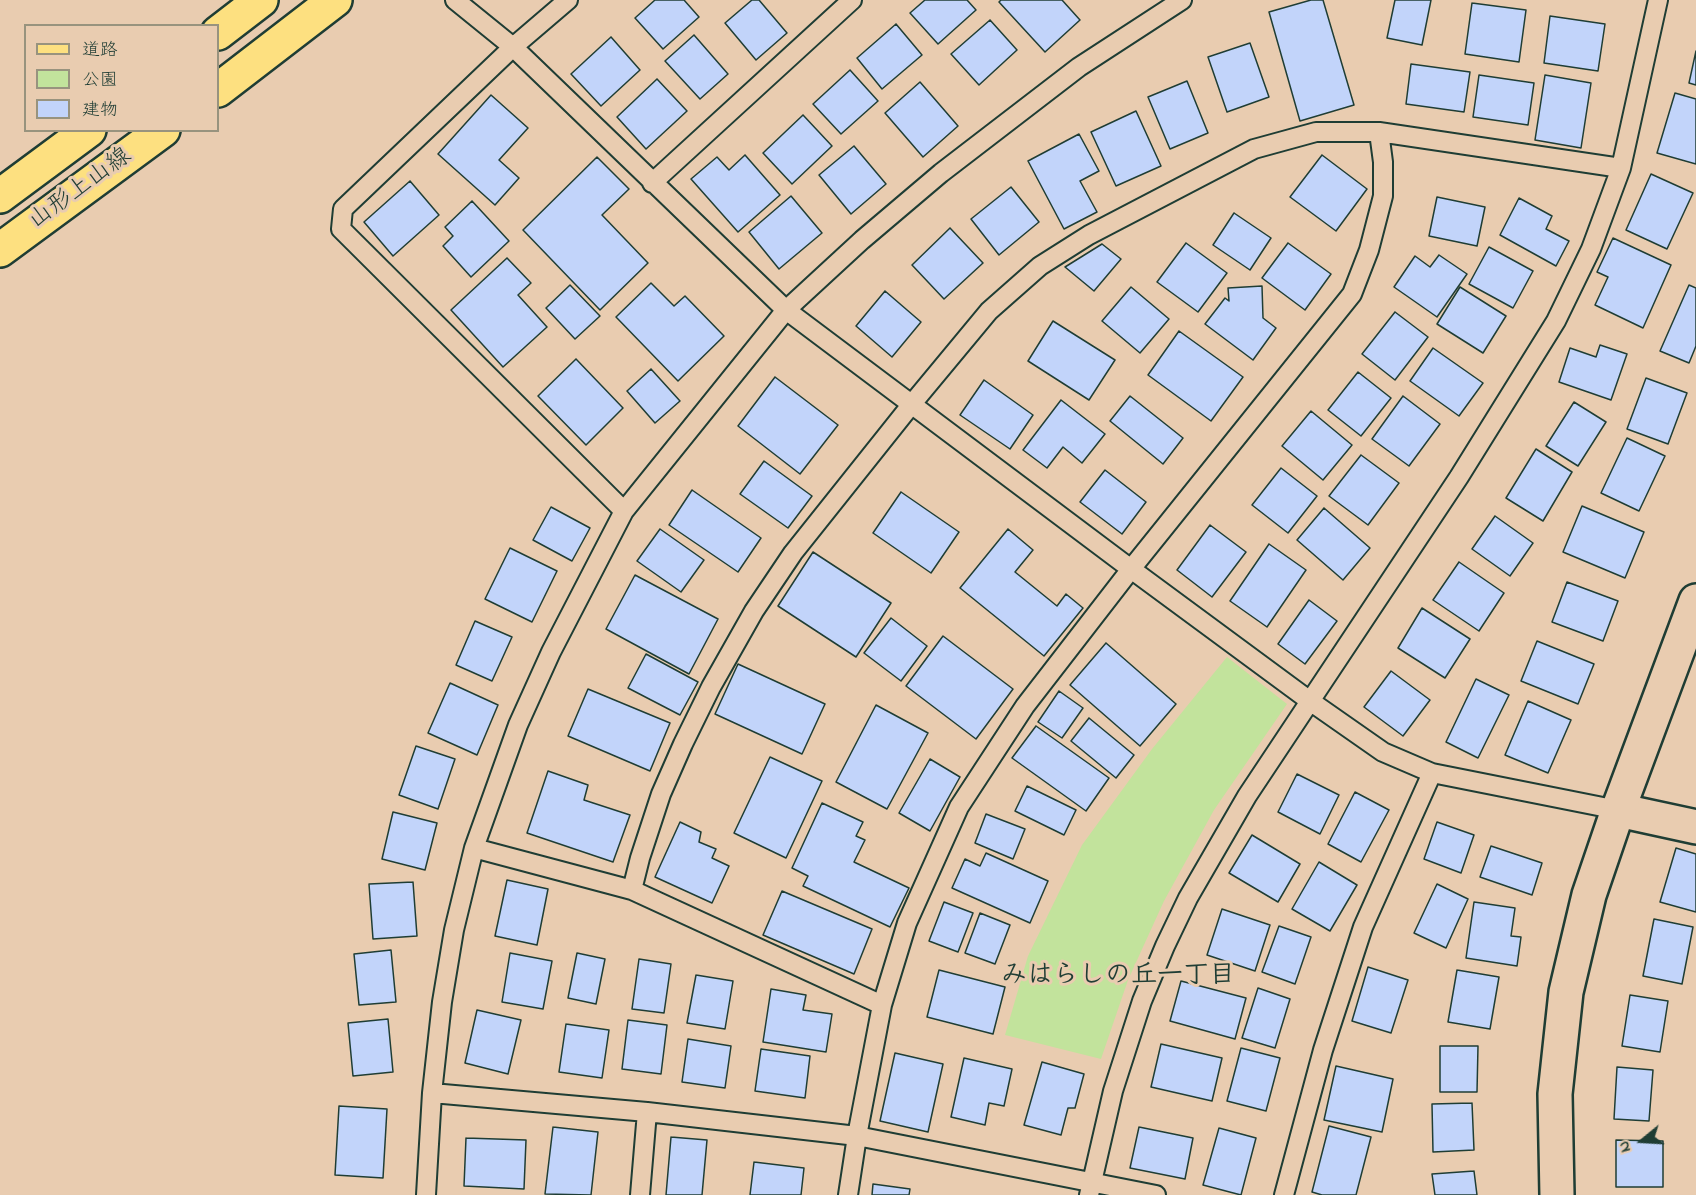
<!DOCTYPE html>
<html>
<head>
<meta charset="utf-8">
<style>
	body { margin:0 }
	#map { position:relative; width:1696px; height:1195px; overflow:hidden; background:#e9ccb0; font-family:"Indie Flower","Klee One",sans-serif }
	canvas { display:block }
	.legend { position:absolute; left:24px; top:24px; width:195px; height:108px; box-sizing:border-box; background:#e9ccb0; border:2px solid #98937e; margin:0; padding:8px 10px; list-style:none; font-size:18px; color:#1f3d34 }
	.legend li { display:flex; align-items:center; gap:12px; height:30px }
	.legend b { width:30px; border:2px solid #98937e }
	.north { position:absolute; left:1612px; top:1111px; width:60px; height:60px; -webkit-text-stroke:4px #e9ccb0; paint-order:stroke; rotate:252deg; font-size:16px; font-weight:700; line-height:24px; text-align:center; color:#1f3d34 }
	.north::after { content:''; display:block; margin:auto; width:21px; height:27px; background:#1f3d34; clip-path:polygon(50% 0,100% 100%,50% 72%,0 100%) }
</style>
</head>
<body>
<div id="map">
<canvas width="1696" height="1195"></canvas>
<ul class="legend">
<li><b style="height:8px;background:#fde080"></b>道路</li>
<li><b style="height:16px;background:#c2e39c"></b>公園</li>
<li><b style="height:16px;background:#c2d4fa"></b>建物</li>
</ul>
<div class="north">N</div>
</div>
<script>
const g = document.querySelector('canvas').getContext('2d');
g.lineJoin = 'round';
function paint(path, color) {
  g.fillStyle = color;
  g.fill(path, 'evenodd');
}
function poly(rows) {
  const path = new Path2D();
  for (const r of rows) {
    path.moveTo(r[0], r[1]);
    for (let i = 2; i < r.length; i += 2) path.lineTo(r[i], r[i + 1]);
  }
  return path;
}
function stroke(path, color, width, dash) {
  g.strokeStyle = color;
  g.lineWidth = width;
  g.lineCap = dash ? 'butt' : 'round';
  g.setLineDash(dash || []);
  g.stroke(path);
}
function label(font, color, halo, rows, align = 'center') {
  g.font = font + ' "Indie Flower","Klee One",sans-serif';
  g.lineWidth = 6;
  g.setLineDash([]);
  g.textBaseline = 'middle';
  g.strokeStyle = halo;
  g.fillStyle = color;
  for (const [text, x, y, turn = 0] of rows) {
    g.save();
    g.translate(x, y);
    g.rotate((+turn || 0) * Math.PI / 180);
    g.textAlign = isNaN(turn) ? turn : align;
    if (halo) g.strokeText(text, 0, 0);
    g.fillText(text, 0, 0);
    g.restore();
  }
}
const green = poly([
	[1227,657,1287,704,1214,810,1164,901,1128,980,1101,1059,1005,1035,1028,956,1082,845,1152,749]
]);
const building = poly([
	[655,0,684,0,699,17,663,49,635,18,655,0],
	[752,0,759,0,787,33,756,60,725,23,752,0],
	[925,0,967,0,976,10,938,44,910,13,925,0],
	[1001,0,1062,0,1080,20,1045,52,999,2,1001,0],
	[1311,0,1323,0,1354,105,1300,121,1269,12,1311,0],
	[1395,0,1431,0,1422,45,1387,38,1395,0],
	[1472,3,1526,10,1519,62,1465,54,1472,3],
	[1550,16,1605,24,1598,71,1544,63,1550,16],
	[990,20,1017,50,979,85,951,54,990,20],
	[896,24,922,55,882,89,857,58,896,24],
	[694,35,728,74,700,99,665,61,694,35],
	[611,37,640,70,601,106,571,74,611,37],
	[1250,43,1269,97,1227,112,1208,57,1250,43],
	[1696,51,1696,85,1689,83,1696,51],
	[1411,64,1470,72,1464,112,1406,104,1411,64],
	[850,70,878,101,841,134,813,104,850,70],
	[1479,75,1534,83,1528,125,1473,117,1479,75],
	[1545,75,1591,83,1581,148,1535,140,1545,75],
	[657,79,687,111,646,149,617,117,657,79],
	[1187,81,1208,133,1170,149,1148,97,1187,81],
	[920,82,958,126,923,157,885,113,920,82],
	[1675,93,1696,99,1696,164,1657,153,1675,93],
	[491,95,528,128,499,160,519,178,495,205,438,154,491,95],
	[1136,111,1161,166,1116,186,1091,132,1136,111],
	[803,115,832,146,792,184,763,153,803,115],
	[1079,134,1099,171,1080,181,1097,212,1064,229,1028,161,1079,134],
	[854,146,886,184,851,214,819,175,854,146],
	[745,155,780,195,738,232,691,179,717,157,729,170,745,155],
	[1322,155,1367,189,1336,231,1290,197,1322,155],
	[597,157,629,189,602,215,648,263,600,310,523,230,597,157],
	[1651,174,1693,193,1667,249,1626,230,1651,174],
	[410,181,439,215,393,256,364,222,410,181],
	[1011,187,1039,222,999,255,971,219,1011,187],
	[791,196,822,233,779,269,749,232,791,196],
	[1437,197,1485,207,1477,246,1429,236,1437,197],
	[1519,198,1552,216,1546,229,1569,241,1556,266,1500,235,1519,198],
	[472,201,509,241,471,277,443,246,453,236,445,227,472,201],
	[1234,213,1271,238,1250,270,1213,245,1234,213],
	[950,228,983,263,944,299,912,265,950,228],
	[1613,238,1671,265,1643,328,1595,305,1608,277,1597,272,1613,238],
	[1186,243,1227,273,1198,312,1157,282,1186,243],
	[1288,243,1331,274,1305,310,1262,278,1288,243],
	[1102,244,1121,259,1094,291,1065,267,1102,244],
	[1489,247,1533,271,1513,308,1469,284,1489,247],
	[1439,255,1467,274,1437,317,1394,287,1415,256,1430,267,1439,255],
	[507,258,531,283,518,295,547,327,503,367,451,310,507,258],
	[651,283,674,306,685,296,724,336,678,381,616,317,651,283],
	[570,285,600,316,575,339,546,308,570,285],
	[1689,285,1696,288,1696,346,1689,363,1660,351,1689,285],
	[1262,286,1263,318,1276,328,1253,360,1205,324,1225,298,1229,301,1228,288,1262,286],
	[1131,287,1169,319,1140,353,1102,321,1131,287],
	[1460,287,1506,316,1483,353,1437,324,1460,287],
	[885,291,921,322,892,357,856,326,885,291],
	[1395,312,1428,337,1395,380,1362,354,1395,312],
	[1053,321,1115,360,1089,400,1028,361,1053,321],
	[1179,331,1243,377,1211,421,1148,375,1179,331],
	[1600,345,1627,354,1611,400,1559,382,1570,348,1596,357,1600,345],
	[1433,348,1483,383,1459,416,1410,381,1433,348],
	[576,359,623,408,586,445,538,396,576,359],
	[651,369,680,401,655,423,627,391,651,369],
	[1358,372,1391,398,1361,436,1328,410,1358,372],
	[775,377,838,425,800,474,738,426,775,377],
	[1646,378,1687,393,1668,444,1627,429,1646,378],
	[984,380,1033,415,1010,449,960,415,984,380],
	[1130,396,1183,438,1163,464,1110,421,1130,396],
	[1403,396,1440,424,1409,466,1372,439,1403,396],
	[1061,400,1105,434,1082,463,1063,447,1047,468,1023,450,1061,400],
	[1574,402,1606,422,1578,466,1546,446,1574,402],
	[1311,411,1352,445,1323,480,1282,446,1311,411],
	[1627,438,1665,456,1639,511,1601,493,1627,438],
	[1536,449,1572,472,1543,521,1506,498,1536,449],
	[1361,455,1399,483,1368,525,1329,496,1361,455],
	[764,461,812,496,788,528,740,494,764,461],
	[1281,468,1317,496,1288,533,1252,505,1281,468],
	[1105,470,1146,502,1122,534,1080,502,1105,470],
	[692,490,761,538,738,572,669,525,692,490],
	[901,492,959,532,931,573,873,533,901,492],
	[1582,506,1644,532,1625,578,1563,552,1582,506],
	[551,507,590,528,572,561,533,540,551,507],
	[1324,508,1370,548,1343,580,1297,540,1324,508],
	[1495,516,1533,543,1510,576,1472,549,1495,516],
	[1210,525,1246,552,1212,597,1177,570,1210,525],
	[660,529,704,560,681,592,637,561,660,529],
	[1008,529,1033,550,1015,572,1057,606,1066,594,1083,608,1044,656,960,588,1008,529],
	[1269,544,1306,570,1267,627,1230,601,1269,544],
	[510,548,557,571,532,622,485,599,510,548],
	[813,552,891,603,856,657,778,606,813,552],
	[1459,562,1504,593,1479,631,1433,600,1459,562],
	[635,575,718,619,689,674,606,629,635,575],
	[1567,582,1618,601,1603,641,1552,622,1567,582],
	[1309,600,1337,621,1305,664,1278,644,1309,600],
	[1422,608,1470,639,1445,678,1398,648,1422,608],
	[891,618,927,646,901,681,864,653,891,618],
	[475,621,512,637,492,681,456,665,475,621],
	[943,636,1013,689,976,739,906,686,943,636],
	[1537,641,1594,664,1578,704,1521,681,1537,641],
	[1106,643,1176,704,1140,746,1070,685,1106,643],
	[646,654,698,682,680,715,628,688,646,654],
	[738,664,825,704,802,754,715,714,738,664],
	[1391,671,1430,700,1403,736,1364,707,1391,671],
	[1476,679,1509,695,1478,758,1446,742,1476,679],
	[450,683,498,705,477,755,428,733,450,683],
	[588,689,670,723,650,771,568,736,588,689],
	[1059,691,1083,708,1062,738,1038,722,1059,691],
	[1528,701,1571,720,1548,773,1505,755,1528,701],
	[876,705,928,733,887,809,836,782,876,705],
	[1089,718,1134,755,1116,778,1071,741,1089,718],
	[1036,726,1109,778,1086,811,1012,758,1036,726],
	[416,746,455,759,438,809,399,795,416,746],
	[770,757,822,781,786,858,734,833,770,757],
	[930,759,960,777,930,831,899,813,930,759],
	[548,771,588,785,584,800,630,815,613,862,527,833,548,771],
	[1297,774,1339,795,1320,834,1278,812,1297,774],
	[1027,786,1076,810,1064,835,1015,811,1027,786],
	[1355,792,1389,810,1361,862,1328,844,1355,792],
	[822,803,863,822,856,836,865,840,854,862,909,888,890,927,803,886,808,876,792,868,822,803],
	[393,812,437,823,425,870,382,859,393,812],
	[986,814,1025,829,1013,859,975,843,986,814],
	[680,822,701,832,699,842,716,849,712,858,729,866,712,903,655,877,680,822],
	[1437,822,1474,835,1461,873,1424,859,1437,822],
	[1252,835,1300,864,1278,902,1229,873,1252,835],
	[1491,846,1542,863,1532,895,1480,877,1491,846],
	[1676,848,1696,854,1696,912,1660,902,1676,848],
	[986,853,1048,881,1030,923,952,888,965,859,980,866,986,853],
	[1319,862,1357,885,1330,931,1292,909,1319,862],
	[507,880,548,889,537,945,495,936,507,880],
	[413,882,417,936,373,939,369,884,413,882],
	[1437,884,1468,899,1446,948,1414,933,1437,884],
	[782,891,872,929,854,974,763,935,782,891],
	[944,902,973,913,958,952,929,941,944,902],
	[1474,902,1515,908,1511,936,1521,937,1517,966,1466,958,1474,902],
	[1222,909,1270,925,1255,971,1207,955,1222,909],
	[980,913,1010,925,995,964,965,953,980,913],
	[1654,919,1693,927,1682,984,1643,976,1654,919],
	[1279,926,1311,937,1295,984,1262,972,1279,926],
	[391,950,396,1002,359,1005,354,954,391,950],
	[510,953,552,961,543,1009,502,1002,510,953],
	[577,953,605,959,596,1004,568,998,577,953],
	[639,959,671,964,664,1013,632,1009,639,959],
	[1368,967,1408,980,1391,1033,1352,1021,1368,967],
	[939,970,1005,987,993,1034,927,1017,939,970],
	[1457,970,1499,977,1490,1029,1448,1022,1457,970],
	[696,975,733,981,725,1029,687,1023,696,975],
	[1181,981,1246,998,1235,1039,1170,1021,1181,981],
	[1258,988,1290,999,1275,1048,1242,1038,1258,988],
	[771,989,806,995,803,1010,832,1014,826,1052,763,1042,771,989],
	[1630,995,1668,1001,1660,1052,1622,1046,1630,995],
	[477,1010,521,1020,508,1074,465,1063,477,1010],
	[388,1019,393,1072,353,1076,348,1023,388,1019],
	[628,1020,667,1025,661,1074,622,1069,628,1020],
	[566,1024,609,1030,602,1078,559,1072,566,1024],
	[688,1039,731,1046,725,1088,682,1082,688,1039],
	[1161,1044,1222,1058,1212,1101,1151,1087,1161,1044],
	[1440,1046,1478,1046,1477,1092,1440,1092,1440,1046],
	[1241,1048,1280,1058,1266,1111,1227,1101,1241,1048],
	[761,1049,810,1056,805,1098,755,1091,761,1049],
	[895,1053,943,1064,928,1132,880,1121,895,1053],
	[964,1058,1012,1069,1004,1106,989,1103,985,1125,951,1117,964,1058],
	[1042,1062,1084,1074,1075,1108,1068,1108,1061,1135,1024,1125,1042,1062],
	[1336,1066,1393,1079,1382,1132,1324,1120,1336,1066],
	[1617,1067,1653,1070,1649,1121,1614,1119,1617,1067],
	[1472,1103,1474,1150,1433,1152,1432,1104,1472,1103],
	[339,1106,387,1109,383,1178,335,1175,339,1106],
	[1329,1126,1371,1137,1356,1195,1322,1195,1312,1192,1329,1126],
	[553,1127,598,1132,591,1195,545,1194,553,1127],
	[1139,1127,1193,1138,1185,1179,1130,1168,1139,1127],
	[1219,1128,1256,1138,1241,1195,1203,1185,1219,1128],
	[671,1137,707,1140,702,1195,666,1195,671,1137],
	[466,1138,526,1140,524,1189,464,1186,466,1138],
	[1616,1140,1663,1141,1663,1187,1616,1187,1616,1140],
	[754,1162,804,1168,801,1195,750,1195,754,1162],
	[1474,1171,1477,1195,1435,1195,1432,1174,1474,1171],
	[873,1184,910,1189,909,1195,872,1195,873,1184]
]);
const service = poly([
	[455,0,513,47,786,310,1131,569,1310,701,1383,752,1432,773,1618,810],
	[568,0,513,47,343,209,341,229,624,511],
	[652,183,852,0],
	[474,848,632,890,882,1005],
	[632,890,640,858,661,794,683,744,711,687,754,611,793,553,911,405,989,311,1040,266,1089,235,1254,149,1316,132,1379,132,1621,168],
	[432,1093,647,1112,857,1136,1156,1195],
	[426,1195,432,1093,442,1002,454,930,474,848,518,725,551,652,624,511,786,310,862,240,941,173,1079,67,1182,0],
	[640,1195,647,1112],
	[848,1195,857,1136,882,1005,907,923,959,807,1025,706,1131,569,1352,294,1369,250,1383,196,1383,162,1379,132],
	[1089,1195,1113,1091,1142,1001,1165,946,1188,898,1247,796,1459,477,1556,321,1591,249,1621,168,1658,0],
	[1284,1195,1323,1050,1363,927,1432,773]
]);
const minor = poly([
	[1618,810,1696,827]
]);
const tertiary = poly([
	[1557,1195,1555,1094,1566,992,1589,895,1618,810,1696,601]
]);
const primary = poly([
	[218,33,261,0],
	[218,90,335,0],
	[0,196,89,130],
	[0,250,163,130]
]);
const streetNames = [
	["山形上山線",81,190,-36]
];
const neighbourhoodNames = [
	["みはらしの丘一丁目",1118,978]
];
paint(green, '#c2e39c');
paint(building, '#c2d4fa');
stroke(building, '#1f3d34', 1.5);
stroke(service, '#1f3d34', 22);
stroke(minor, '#1f3d34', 38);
stroke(tertiary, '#1f3d34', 38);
stroke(primary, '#1f3d34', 38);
stroke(service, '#e9ccb0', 18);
stroke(minor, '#e9ccb0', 33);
stroke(tertiary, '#e9ccb0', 33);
stroke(primary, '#fde080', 33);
label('24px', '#1f3d34', '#e9ccb0', streetNames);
label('bold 26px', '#1f3d34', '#e9ccb0', neighbourhoodNames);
</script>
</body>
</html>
